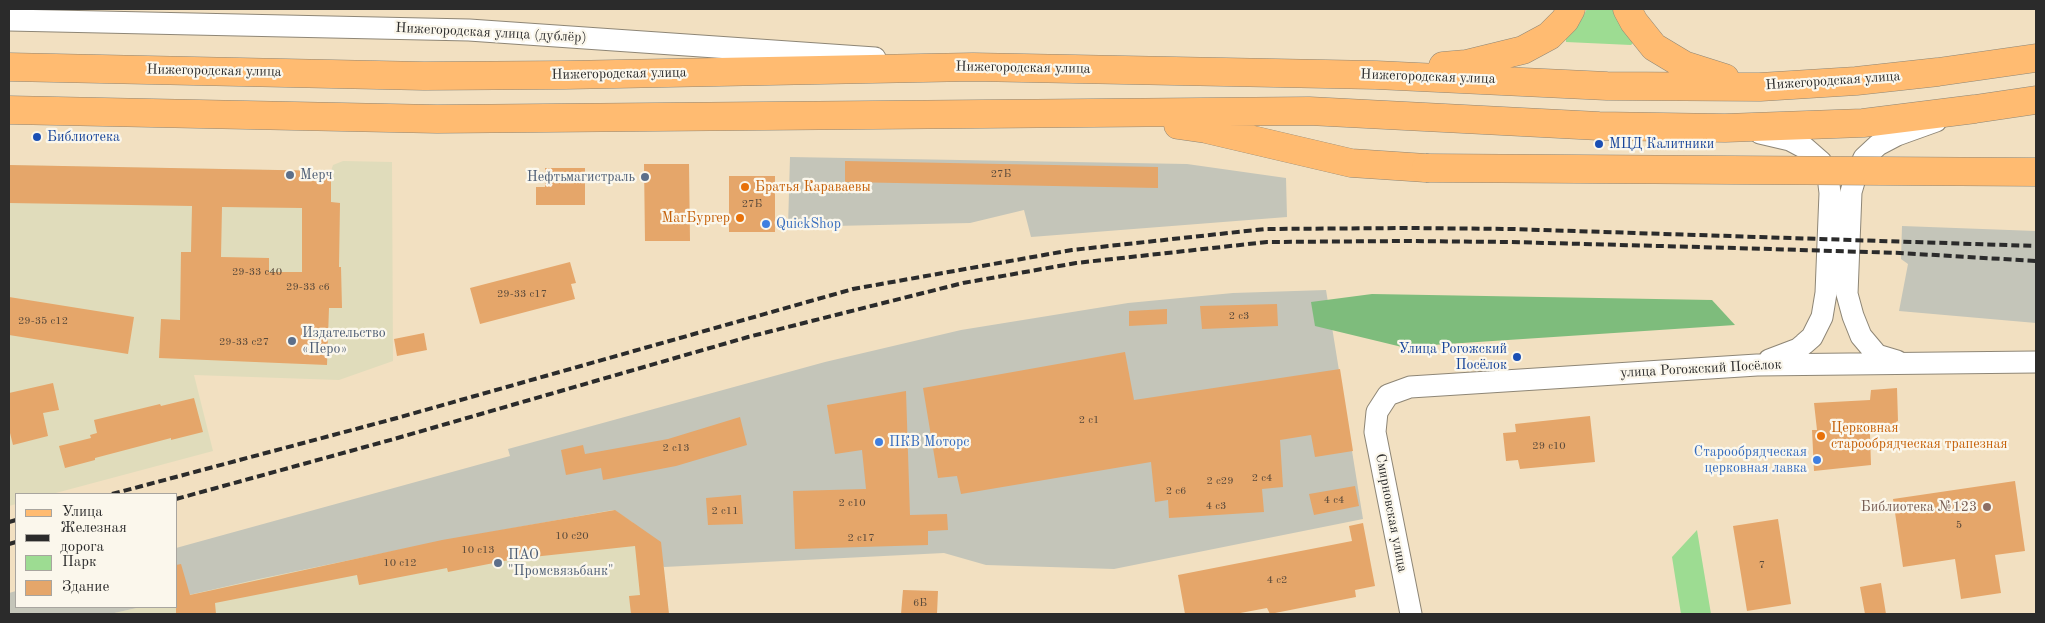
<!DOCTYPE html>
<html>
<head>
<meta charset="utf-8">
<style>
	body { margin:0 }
	#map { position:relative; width:2045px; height:623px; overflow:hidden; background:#f2e0c1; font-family:"Old Standard TT",serif }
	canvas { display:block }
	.frame { position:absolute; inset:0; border:10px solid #2b2b2b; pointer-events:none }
	.legend { position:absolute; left:15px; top:493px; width:162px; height:115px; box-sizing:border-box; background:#fbf7ec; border:1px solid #a8a59f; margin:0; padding:6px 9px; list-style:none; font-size:15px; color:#2b2b2b }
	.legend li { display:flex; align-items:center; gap:10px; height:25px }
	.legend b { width:25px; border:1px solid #a8a59f }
</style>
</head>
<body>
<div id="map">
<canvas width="2045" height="623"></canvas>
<div class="frame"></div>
<ul class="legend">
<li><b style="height:6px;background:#ffbb71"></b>Улица</li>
<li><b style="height:6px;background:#2b2b2b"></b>Железная дорога</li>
<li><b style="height:14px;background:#9ddc92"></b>Парк</li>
<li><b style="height:14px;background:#e5a66a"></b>Здание</li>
</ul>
</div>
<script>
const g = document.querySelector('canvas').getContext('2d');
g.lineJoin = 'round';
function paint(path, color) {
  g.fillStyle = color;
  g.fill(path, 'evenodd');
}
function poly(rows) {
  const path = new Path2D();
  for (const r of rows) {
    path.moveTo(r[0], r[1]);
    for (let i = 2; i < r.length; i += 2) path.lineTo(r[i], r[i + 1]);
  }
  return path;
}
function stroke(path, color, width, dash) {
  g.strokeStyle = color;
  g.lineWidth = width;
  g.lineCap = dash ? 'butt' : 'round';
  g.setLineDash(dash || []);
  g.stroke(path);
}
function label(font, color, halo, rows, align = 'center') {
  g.font = font + ' "Old Standard TT",serif';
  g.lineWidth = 4.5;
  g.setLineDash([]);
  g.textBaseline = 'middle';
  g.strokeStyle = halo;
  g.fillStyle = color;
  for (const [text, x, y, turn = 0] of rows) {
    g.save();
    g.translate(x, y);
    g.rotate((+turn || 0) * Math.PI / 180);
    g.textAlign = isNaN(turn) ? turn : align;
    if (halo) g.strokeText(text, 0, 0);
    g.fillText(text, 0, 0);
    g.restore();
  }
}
const built = poly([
	[343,161,392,162,393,361,339,380,194,375,213,451,52,494,16,494,16,504,9,506,9,165,331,171,333,165],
	[613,510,661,542,669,614,110,614,141,607,176,607,176,598,259,579,442,541]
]);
const industrial = poly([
	[790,157,1187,164,1286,178,1287,217,1031,237,1024,210,970,223,788,227],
	[1902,226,2036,231,2036,323,1899,311,1908,264,1901,259],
	[1326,290,1363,519,1114,569,986,565,944,553,664,567,632,522,613,510,442,541,259,579,176,598,176,548,510,456,508,449,825,362,961,330,1128,303,1233,293],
	[16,591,16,607,141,607,110,614,9,614,9,593]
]);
const green = poly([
	[1587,9,1613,9,1634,42,1631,45,1566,42,1566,37,1579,24],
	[1697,530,1711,614,1681,614,1672,557]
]);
const forest = poly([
	[1372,294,1712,300,1735,325,1402,347,1315,326,1311,302]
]);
const building = poly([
	[845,161,1158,167,1158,188,845,182],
	[644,164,689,164,690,241,645,241],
	[9,165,331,171,331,202,340,203,339,267,341,267,342,308,329,308,327,365,159,358,161,319,180,320,181,252,191,252,192,206,9,203],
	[222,207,302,208,302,272,269,272,269,258,221,257],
	[545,168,585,168,585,205,536,205,536,187,545,187],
	[729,176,775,176,775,232,729,232],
	[570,262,576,283,571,284,575,299,480,324,470,288],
	[9,297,134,317,128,354,9,335],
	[1277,304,1278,326,1202,329,1200,306],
	[1167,309,1167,324,1129,326,1129,311],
	[424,333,427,350,397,356,394,339],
	[1125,352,1134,400,1340,369,1353,451,1315,457,1311,435,1280,440,1283,487,1262,489,1264,512,1169,518,1168,500,1155,502,1151,462,961,494,957,476,938,478,923,388],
	[53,383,59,410,43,413,48,436,13,445,9,429,9,393],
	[1897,388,1898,421,1896,422,1895,434,1870,434,1871,465,1814,471,1812,430,1817,430,1814,403,1870,400,1871,390],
	[906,391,910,515,947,514,948,530,928,531,928,545,795,549,793,491,866,489,862,450,835,454,827,405],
	[194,398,203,432,171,440,171,438,95,458,95,460,65,468,59,446,91,438,90,435,97,433,94,420,160,404,161,406],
	[1590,416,1595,462,1520,469,1518,460,1506,461,1503,433,1516,432,1515,424],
	[740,417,747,445,676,466,603,480,601,468,566,475,561,450,583,445,585,454,668,439],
	[2015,481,2025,551,1995,555,2001,593,1961,599,1955,559,1903,567,1893,499],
	[1355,486,1359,506,1314,515,1309,494],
	[741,495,743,524,708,525,706,498],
	[615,510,661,542,669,614,631,614,629,596,640,595,635,546,514,559,448,572,447,568,359,585,357,575,215,603,216,614,176,614,176,565,181,564,190,595,442,540],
	[1778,519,1791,604,1747,611,1733,526],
	[1363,523,1375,586,1355,590,1356,597,1270,614,1267,608,1235,614,1185,614,1178,575,1352,541,1349,526],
	[1881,583,1886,614,1865,614,1860,587],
	[903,590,938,591,937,614,901,614]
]);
const minor = poly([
	[9,20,469,30,875,58],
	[1760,133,1790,140,1805,148,1821,162,1828,176,1830,193,1826,293,1822,317,1812,337,1804,344,1798,349,1769,360],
	[1897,361,1877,355,1861,336,1853,316,1847,294,1851,192,1856,175,1864,158,1878,145,1897,135,1936,121],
	[1411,614,1375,432,1377,412,1388,395,1410,387,1757,365,2036,362]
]);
const major = poly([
	[1627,9,1634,22,1654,47,1684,65,1725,78],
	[1443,66,1466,64,1523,50,1549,36,1565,20,1571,9],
	[9,67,424,76,565,75,973,67,1376,75,1607,86,1760,87,1856,81,1938,72,2036,58],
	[9,110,437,119,1309,111,1599,126,1725,128,1863,123,1975,109,2036,100],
	[1178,125,1206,129,1351,163,1426,168]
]);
const rail = poly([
	[112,494,397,418,853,289,1072,250,1265,229,1407,228,1512,229,2036,246],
	[176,499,394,439,748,337,963,283,1076,263,1267,242,1406,241,1511,242,1771,249,1900,253,2036,261],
	[9,522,16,520],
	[9,544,16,542]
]);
const majorBridge = poly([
	[1426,168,2036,172]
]);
const markers = [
	[37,137,5,"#1a4fb4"],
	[1599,144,5,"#1a4fb4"],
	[290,175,5,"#5c6f8a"],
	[645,177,5,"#5c6f8a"],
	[745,187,5,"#e8710a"],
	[740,218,5,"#e8710a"],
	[766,224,5,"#3f7fe0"],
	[292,341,5,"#5c6f8a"],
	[1517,357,5,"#1a4fb4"],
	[1821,436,5,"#e8710a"],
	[879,442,5,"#3f7fe0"],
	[1817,460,5,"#3f7fe0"],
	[1987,507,5,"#8d6e63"],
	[498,563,5,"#5c6f8a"]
];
const numberNames = [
	["27Б",1001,174],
	["27Б",752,204],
	["29-33 с40",257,272],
	["29-33 с6",308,287],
	["29-33 с17",522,294],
	["2 с3",1239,316],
	["29-35 с12",43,321],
	["29-33 с27",244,342],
	["2 с1",1089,420],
	["29 с10",1549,446],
	["2 с13",676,448],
	["2 с4",1262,478],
	["2 с29",1220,481],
	["2 с6",1176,491],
	["4 с4",1334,500],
	["2 с10",852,503],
	["4 с3",1216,506],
	["2 с11",725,511],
	["5",1959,525],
	["10 с20",572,536],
	["2 с17",861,538],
	["10 с13",478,550],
	["10 с12",400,563],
	["7",1762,565],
	["4 с2",1277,580],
	["6Б",920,603]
];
const streetNames = [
	["Нижегородская улица (дублёр)",491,33,3],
	["Нижегородская улица",1023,68,1],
	["Нижегородская улица",214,71,1],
	["Нижегородская улица",619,74,-1],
	["Нижегородская улица",1428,77,2],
	["Нижегородская улица",1833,81,-4],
	["улица Рогожский Посёлок",1701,369,-3],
	["Смирновская улица",1391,513,79]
];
const transitNames = [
	["Библиотека",47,137],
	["МЦД Калитники",1609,144],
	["Улица Рогожский",1507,349,"right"],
	["Посёлок",1507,365,"right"]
];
const serviceNames = [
	["Мерч",300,175],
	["Нефтьмагистраль",635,177,"right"],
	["Издательство",302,333],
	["«Перо»",302,349],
	["ПАО",508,555],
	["\"Промсвязьбанк\"",508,571]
];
const foodNames = [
	["Братья Караваевы",755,187],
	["МагБургер",730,218,"right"],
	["Церковная",1831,428],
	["старообрядческая трапезная",1831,444]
];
const shopNames = [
	["QuickShop",776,224],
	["ПКВ Моторс",889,442],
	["Старообрядческая",1807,452,"right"],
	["церковная лавка",1807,468,"right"]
];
const educationNames = [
	["Библиотека №123",1977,507]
];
paint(built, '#e0dcbb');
paint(industrial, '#c4c5b9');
paint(green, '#9ddc92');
paint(forest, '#7ebc7c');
paint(building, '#e5a66a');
stroke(minor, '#8e8676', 23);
stroke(major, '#8e8676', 29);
stroke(minor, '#fff', 21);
stroke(major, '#ffbb71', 28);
stroke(rail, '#2b2b2b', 4, [8, 4]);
stroke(majorBridge, '#8e8676', 29, []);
stroke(majorBridge, '#ffbb71', 28);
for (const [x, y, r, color] of markers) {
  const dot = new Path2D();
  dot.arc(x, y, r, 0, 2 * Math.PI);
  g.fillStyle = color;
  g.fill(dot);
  stroke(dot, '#fbf7ec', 2);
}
label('11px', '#5a4a3b', null, numberNames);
label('14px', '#2b2b2b', '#fbf7ec', streetNames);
label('14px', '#164399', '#fbf7ec', transitNames, 'left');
label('14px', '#4e5e75', '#fbf7ec', serviceNames, 'left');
label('14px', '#c56008', '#fbf7ec', foodNames, 'left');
label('14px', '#366cbe', '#fbf7ec', shopNames, 'left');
label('14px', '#785e54', '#fbf7ec', educationNames, 'right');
</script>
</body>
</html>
